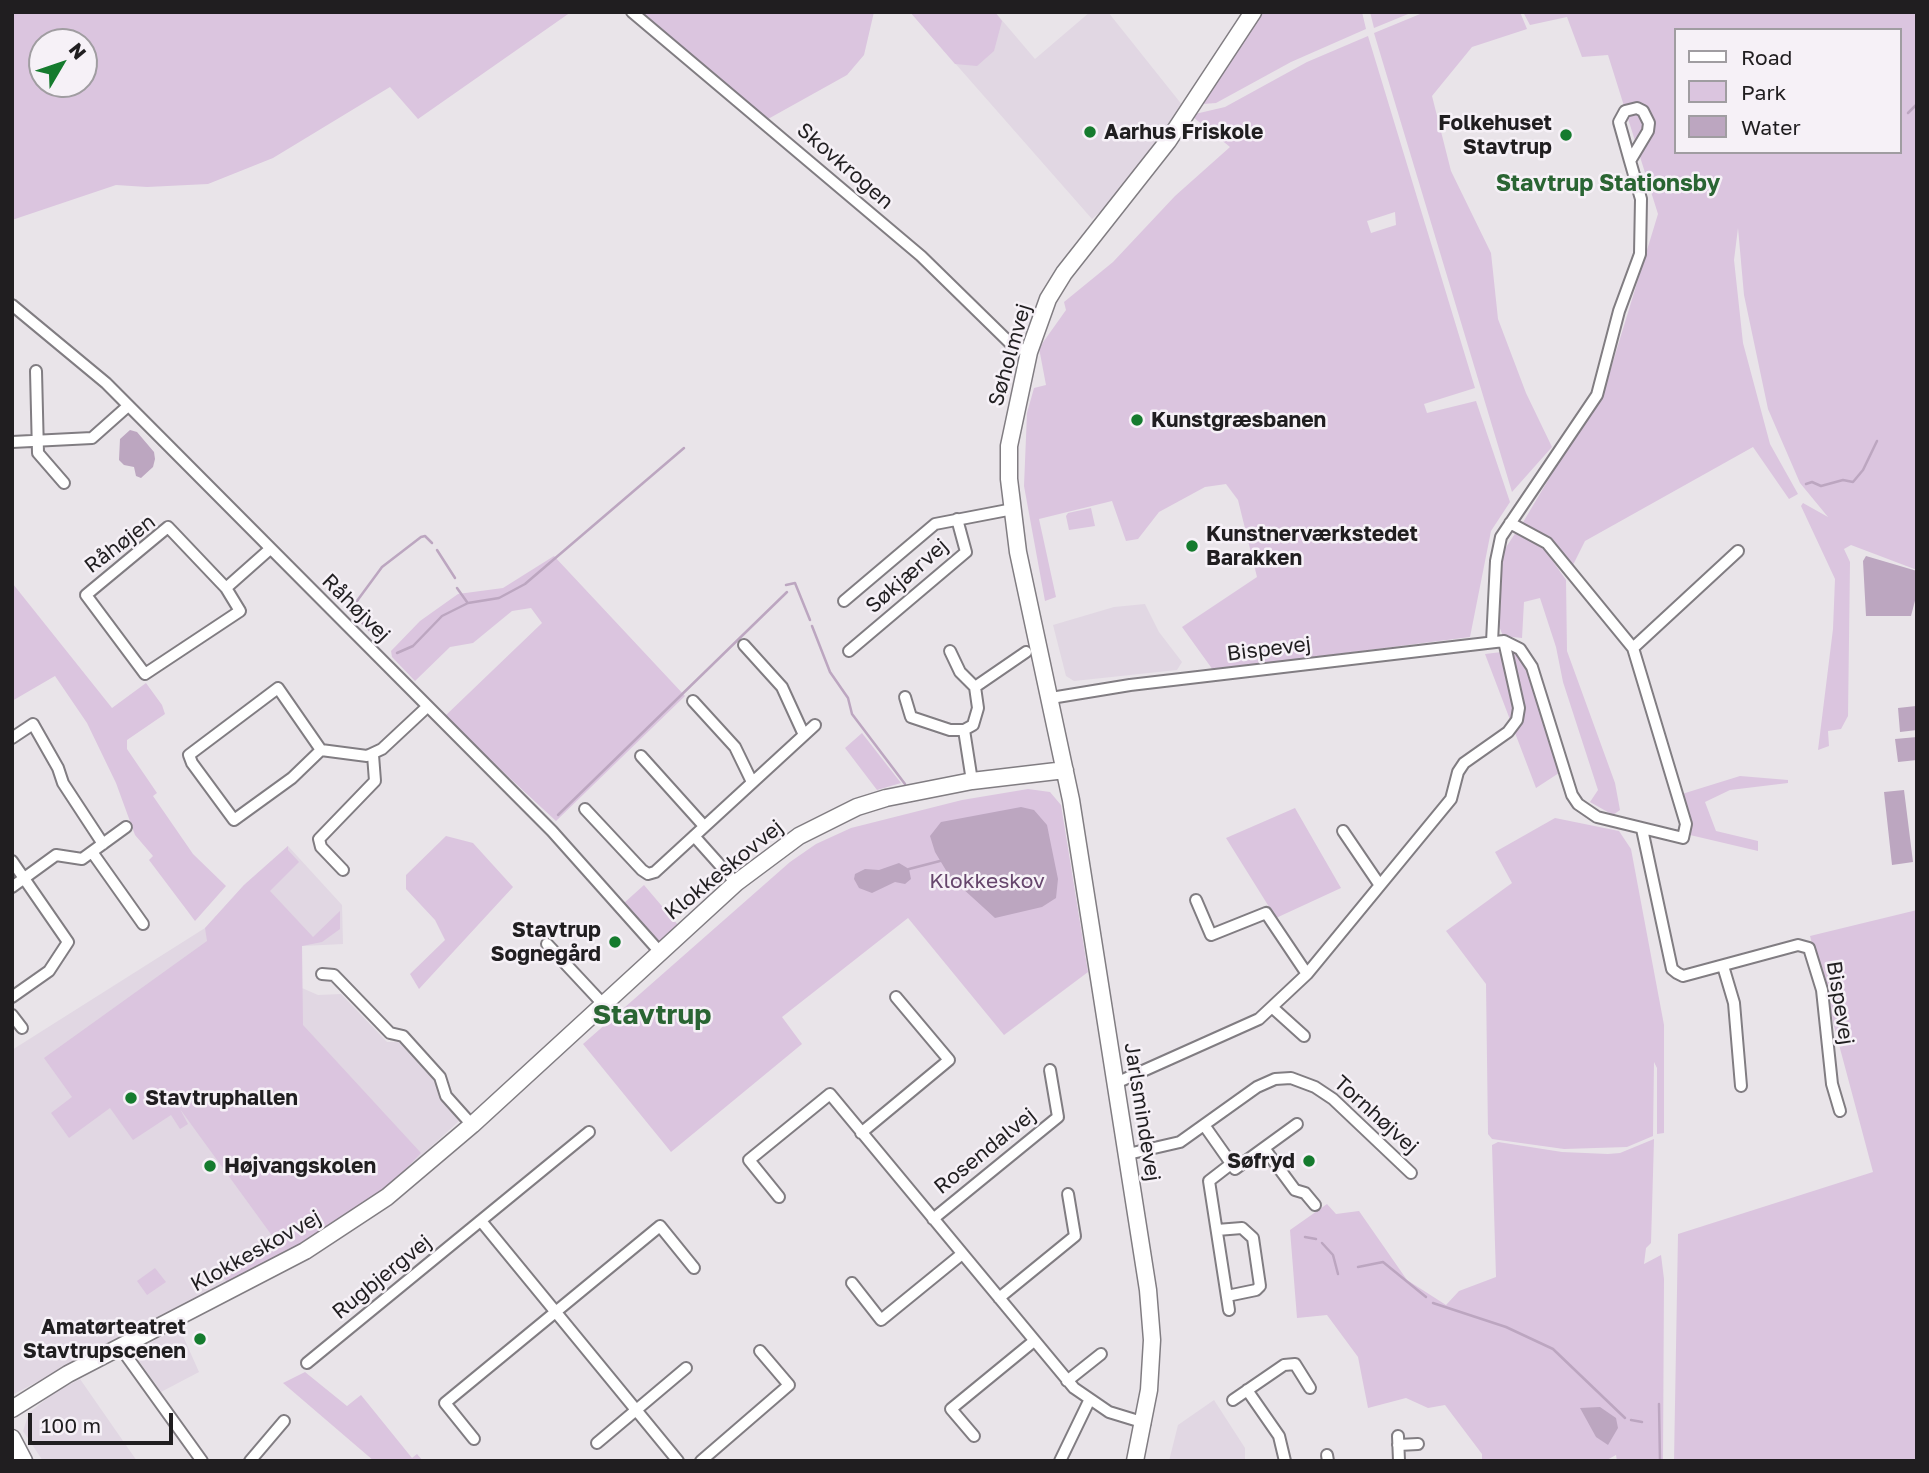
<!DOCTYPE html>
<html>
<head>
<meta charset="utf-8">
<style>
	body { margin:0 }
	#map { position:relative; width:1929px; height:1473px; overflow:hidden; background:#e9e4e9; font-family:"Golos Text",sans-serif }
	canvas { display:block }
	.frame { position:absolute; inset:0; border:14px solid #201e20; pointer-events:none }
	.legend { position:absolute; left:1674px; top:28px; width:228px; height:126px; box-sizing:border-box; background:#f6f1f7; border:2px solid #a09da1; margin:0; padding:9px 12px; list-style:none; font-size:21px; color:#201e20 }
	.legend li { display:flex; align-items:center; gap:14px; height:35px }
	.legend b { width:35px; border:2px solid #a09da1 }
	.north { position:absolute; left:28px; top:28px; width:70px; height:70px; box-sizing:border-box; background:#f6f1f7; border:2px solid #a09da1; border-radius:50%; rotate:51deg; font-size:19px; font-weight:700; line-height:28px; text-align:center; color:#201e20 }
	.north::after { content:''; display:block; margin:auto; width:24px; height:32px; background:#157b2e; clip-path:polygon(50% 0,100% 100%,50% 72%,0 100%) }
	.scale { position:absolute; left:28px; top:1413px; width:145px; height:32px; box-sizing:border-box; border:4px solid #201e20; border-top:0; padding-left:9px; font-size:21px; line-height:24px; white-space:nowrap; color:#201e20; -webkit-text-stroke:5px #f6f1f7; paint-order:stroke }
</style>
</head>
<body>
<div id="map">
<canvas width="1929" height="1473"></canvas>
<div class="frame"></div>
<ul class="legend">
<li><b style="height:9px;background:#fff"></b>Road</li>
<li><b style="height:19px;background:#dbc5df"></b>Park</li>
<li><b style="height:19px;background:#bca6c0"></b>Water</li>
</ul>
<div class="north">N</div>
<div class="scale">100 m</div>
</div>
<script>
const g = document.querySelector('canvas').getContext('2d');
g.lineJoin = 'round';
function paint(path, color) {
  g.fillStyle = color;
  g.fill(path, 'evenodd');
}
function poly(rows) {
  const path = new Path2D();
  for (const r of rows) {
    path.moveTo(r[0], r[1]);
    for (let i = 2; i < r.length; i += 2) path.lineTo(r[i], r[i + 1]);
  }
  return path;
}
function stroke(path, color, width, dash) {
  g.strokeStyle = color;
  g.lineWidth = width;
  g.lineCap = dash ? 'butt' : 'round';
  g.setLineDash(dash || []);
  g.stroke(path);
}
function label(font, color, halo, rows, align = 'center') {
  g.font = font + ' "Golos Text",sans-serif';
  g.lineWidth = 5;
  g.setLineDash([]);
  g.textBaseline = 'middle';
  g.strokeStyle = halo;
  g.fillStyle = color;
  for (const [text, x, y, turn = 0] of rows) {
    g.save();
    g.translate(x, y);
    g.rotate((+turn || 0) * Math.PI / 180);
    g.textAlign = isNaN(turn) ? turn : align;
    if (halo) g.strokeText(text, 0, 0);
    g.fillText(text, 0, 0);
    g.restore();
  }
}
const built = poly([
	[910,12,995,12,1035,59,1090,12,1108,12,1183,106,1107,206,1092,219],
	[1145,604,1159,632,1182,662,1177,670,1074,681,1066,676,1053,625,1114,607],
	[288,846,342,905,343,944,302,946,302,988,318,995,341,994,387,1042,399,1042,435,1082,442,1101,459,1121,395,1180,298,1246,12,1395,12,1050,205,928,244,885],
	[179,1327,199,1372,161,1392,139,1361,138,1354,142,1347],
	[80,1379,137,1461,43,1461,23,1431,29,1413,56,1391],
	[1214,1400,1245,1448,1245,1461,1169,1461,1178,1425]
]);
const green = poly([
	[12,12,571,12,418,119,390,87,273,158,208,184,147,187,116,185,12,220],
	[42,42,84,42,84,84,42,84],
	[640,12,874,12,864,55,847,75,768,119,664,36],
	[910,12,995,12,1002,21,994,51,977,66,955,64],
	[1261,12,1362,12,1366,29,1291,62,1216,103,1203,104],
	[1370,12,1413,12,1374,28],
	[1425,12,1520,12,1527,29,1472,47,1432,96,1451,171,1491,253,1498,319,1526,393,1552,447,1512,492,1374,33],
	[1523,12,1917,12,1917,570,1851,545,1844,549,1850,562,1848,716,1841,729,1828,731,1829,746,1818,750,1833,629,1835,579,1801,506,1803,503,1828,517,1800,483,1768,409,1744,295,1738,228,1734,260,1743,343,1770,444,1798,494,1789,499,1753,447,1585,541,1572,567,1522,524,1563,455,1601,401,1658,214,1608,55,1582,57,1567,17,1530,25],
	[1675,30,1899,30,1899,152,1675,152],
	[1368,36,1475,388,1424,404,1427,413,1476,401,1510,502,1491,531,1470,637,1213,670,1182,627,1257,577,1238,500,1226,484,1205,487,1159,512,1138,539,1126,541,1112,501,1039,519,1056,597,1045,601,1024,486,1027,413,1034,388,1046,385,1039,348,1066,310,1064,302,1113,262,1175,196,1230,147,1193,117,1195,114,1225,107,1307,62],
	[1395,212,1396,225,1371,233,1367,221],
	[1091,508,1095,526,1069,530,1066,516,1068,513],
	[1516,532,1545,550,1566,580,1567,651,1615,783,1620,810,1613,815,1590,802,1598,790,1563,682,1556,647,1540,598,1524,602,1522,638,1503,636,1499,626,1503,552],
	[554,556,685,696,556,821,444,717,542,623,531,608,512,611,473,643,450,647,415,681,392,657,391,651,420,621,458,594,503,588],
	[13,584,112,708,146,683,162,705,165,714,127,740,127,749,157,793,153,796,193,854,226,886,195,921,149,860,153,856,135,835,116,783,87,723,55,676,12,701],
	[1510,651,1520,657,1530,669,1562,771,1536,788,1485,654],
	[862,733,901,783,877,790,845,748],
	[1740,776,1788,780,1788,783,1730,790,1705,802,1716,831,1758,841,1758,851,1690,835,1690,825,1682,794],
	[1028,789,1050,792,1061,805,1088,972,1004,1035,908,918,782,1017,802,1044,671,1152,583,1044,790,862,816,844,851,828,962,800],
	[1295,808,1341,888,1276,918,1226,838],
	[1555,818,1619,831,1631,849,1664,1025,1664,1133,1657,1134,1657,1068,1654,1062,1653,1136,1627,1147,1564,1149,1492,1139,1488,1134,1486,984,1446,931,1512,883,1495,852],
	[446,836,473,843,513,887,419,989,410,974,445,940,435,920,406,889,406,875],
	[288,846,288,850,299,862,270,891,313,937,340,911,340,929,322,942,302,946,303,1025,421,1153,395,1180,355,1209,298,1246,228,1283,220,1273,273,1237,180,1109,188,1124,180,1129,171,1115,133,1140,110,1108,69,1138,51,1113,72,1097,44,1058,207,941,205,928,244,885],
	[644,885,678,925,660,942,624,903],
	[1917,910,1917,1461,1674,1461,1678,1234,1873,1172,1810,936],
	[1654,1139,1651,1243,1646,1248,1644,1264,1661,1255,1664,1279,1663,1461,1617,1461,1616,1455,1605,1461,1482,1461,1482,1454,1445,1405,1428,1408,1406,1398,1368,1408,1358,1357,1327,1315,1297,1318,1290,1230,1327,1204,1336,1214,1359,1211,1407,1280,1446,1305,1459,1291,1496,1277,1492,1145,1498,1142,1562,1152,1608,1154,1620,1153],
	[155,1268,166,1282,147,1295,137,1281],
	[305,1372,347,1406,361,1395,412,1458,417,1454,423,1461,374,1461,283,1383]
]);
const water = poly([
	[130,430,137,432,154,452,155,459,153,467,141,478,136,476,134,467,124,465,119,460,120,439],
	[1866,556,1917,571,1917,593,1911,616,1866,616,1863,561],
	[1916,706,1917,730,1900,732,1898,708],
	[1917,737,1917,760,1898,762,1895,739],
	[1904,790,1913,862,1892,865,1884,792],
	[1021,807,1034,810,1047,825,1058,879,1056,898,1042,907,995,918,950,877,935,852,930,836,941,822],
	[899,863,909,869,911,879,905,884,895,882,872,893,859,888,854,879,855,874,865,869,879,870],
	[1600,1407,1616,1418,1618,1428,1608,1445,1596,1437,1580,1408]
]);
const stream = poly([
	[1908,113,1917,104],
	[1806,484,1812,482,1821,486,1843,480,1853,482,1863,470,1877,441],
	[437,550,455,578],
	[786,585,795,583,810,620],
	[457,588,467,602],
	[812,626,830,672,848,698,852,714,905,784],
	[382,642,353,614,354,605,382,567,421,537,425,536,432,543],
	[397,653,413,646,442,616,468,603,499,598,525,584,684,448],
	[558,815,787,592],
	[909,869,940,861],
	[1305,1237,1316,1239],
	[1322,1243,1333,1255,1338,1274],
	[1358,1267,1383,1262,1426,1297],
	[1433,1303,1506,1327,1553,1349,1625,1418],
	[1659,1404,1660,1461],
	[1631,1420,1642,1422]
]);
const street = poly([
	[632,12,921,256,1012,345,1029,352],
	[12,305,106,383,552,831,659,951],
	[36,371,38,453,64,483],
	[12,442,92,438,128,406],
	[226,588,240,611,145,674,86,595,168,527,226,588,270,549],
	[844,601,935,524,1013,509],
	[1492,642,1496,561,1501,537,1597,395,1619,311,1640,254,1641,199,1630,161,1619,122,1625,111,1637,108,1643,111,1649,123,1648,131,1630,161],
	[744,645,782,687,804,735],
	[1633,648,1738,551],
	[849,651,966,552,957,519],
	[975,687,1026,652],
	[905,697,911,717,950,730,964,730,973,725,978,708,975,687,960,672,950,651],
	[1051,698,1130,685,1504,641,1520,649,1532,667,1572,795,1578,804,1597,817,1683,838,1686,824,1633,648,1547,543,1510,523],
	[693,701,735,747,752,782],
	[964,730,972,781],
	[12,738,33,724,58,768,63,783,103,844],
	[321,750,292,778,234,820,192,763,189,755,278,688,321,750,367,756,382,749,427,707],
	[641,756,704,826],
	[585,809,642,870,648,874,655,872,815,725],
	[1642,829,1672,969,1677,973,1683,976,1798,945,1809,948,1822,990,1832,1084,1840,1111],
	[1343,831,1379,884],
	[694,836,736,883],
	[92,852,143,924],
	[12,861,68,942,49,971,12,997],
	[343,870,321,847,319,839,375,781,373,755],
	[12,887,56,855,82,859,126,827],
	[1196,900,1211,935,1266,913,1307,974],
	[547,944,603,1004],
	[1723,966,1734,1003,1741,1086],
	[322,974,334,975,390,1033,403,1036,440,1077,446,1096,472,1125],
	[1273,1008,1304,1036],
	[12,1015,22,1028],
	[1116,1083,1259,1019,1307,974,1451,799,1458,772,1464,763,1508,732,1517,720,1519,708,1504,641],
	[1204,1125,1235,1169,1297,1124],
	[861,1133,949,1060,896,997],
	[1264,1148,1295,1190,1305,1193,1315,1205],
	[1128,1154,1180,1142,1257,1087,1275,1079,1291,1078,1315,1087,1333,1099,1411,1173],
	[779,1197,749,1160,830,1094,1074,1388,1109,1412,1145,1423],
	[933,1219,1058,1117,1050,1070],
	[481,1221,678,1461],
	[1217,1230,1242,1228,1253,1238,1260,1286,1256,1290,1227,1296],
	[852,1283,881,1320,962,1254],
	[999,1298,1075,1236,1068,1194],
	[1229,1310,1209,1181,1231,1164],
	[120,1347,202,1461],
	[307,1363,589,1132],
	[1067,1381,1101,1354],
	[1247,1390,1279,1436,1285,1461],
	[1233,1400,1284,1365,1295,1364,1310,1388],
	[974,1436,951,1409,1034,1341],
	[1398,1436,1399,1461],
	[474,1439,445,1403,660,1226,694,1268],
	[597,1443,686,1368],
	[1398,1445,1418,1444],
	[1327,1455,1328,1461],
	[250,1461,284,1421],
	[701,1461,789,1385,760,1351],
	[1060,1461,1089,1401]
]);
const secondary = poly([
	[12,1409,68,1374,305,1251,387,1197,472,1125,736,883,799,836,857,807,886,798,972,781,1065,770],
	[12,1438,24,1461],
	[1135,1461,1149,1390,1152,1340,1148,1290,1071,800,1018,552,1009,479,1009,446,1029,352,1048,299,1064,273,1168,141,1253,12]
]);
const markers = [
	[1090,132,7,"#157b2e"],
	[1566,135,7,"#157b2e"],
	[1137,420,7,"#157b2e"],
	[1192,546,7,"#157b2e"],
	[615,942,7,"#157b2e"],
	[131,1098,7,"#157b2e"],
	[1309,1161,7,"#157b2e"],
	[210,1166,7,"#157b2e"],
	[200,1339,7,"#157b2e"]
];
const poiNames = [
	["Folkehuset",1552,123,"right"],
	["Stavtrup",1552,147,"right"],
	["Aarhus Friskole",1104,132],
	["Kunstgræsbanen",1151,420],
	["Kunstnerværkstedet",1206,534],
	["Barakken",1206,558],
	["Stavtrup",601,930,"right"],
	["Sognegård",601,954,"right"],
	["Stavtruphallen",145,1098],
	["Søfryd",1295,1161,"right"],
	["Højvangskolen",224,1166],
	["Amatørteatret",186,1327,"right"],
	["Stavtrupscenen",186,1351,"right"]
];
const streetNames = [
	["Skovkrogen",845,166,41],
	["Søholmvej",1010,355,-74],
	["Råhøjen",120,544,-37],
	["Søkjærvej",907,576,-41],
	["Råhøjvej",356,608,45],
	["Bispevej",1269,649,-7],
	["Klokkeskovvej",724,870,-39],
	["Bispevej",1840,1003,81],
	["Jarlsmindevej",1142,1112,81],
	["Tornhøjvej",1376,1115,42],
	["Rosendalvej",985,1151,-39],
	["Klokkeskovvej",256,1251,-29],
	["Rugbjergvej",382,1277,-39]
];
const parkNames = [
	["Klokkeskov",987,881]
];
const neighbourhoodNames = [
	["Stavtrup Stationsby",1608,184]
];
const districtNames = [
	["Stavtrup",652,1015]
];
paint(built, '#e1d7e3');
paint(green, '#dbc5df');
paint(water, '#bca6c0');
stroke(stream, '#bca6c0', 2.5);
stroke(street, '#817d82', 14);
stroke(secondary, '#817d82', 19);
stroke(street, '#fff', 10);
stroke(secondary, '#fff', 16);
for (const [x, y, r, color] of markers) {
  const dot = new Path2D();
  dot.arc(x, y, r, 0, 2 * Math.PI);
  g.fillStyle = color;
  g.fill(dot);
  stroke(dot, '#f6f1f7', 2.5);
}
label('bold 21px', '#201e20', '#f6f1f7', poiNames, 'left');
label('21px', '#201e20', '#f6f1f7', streetNames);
label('21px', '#66456c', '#f6f1f7', parkNames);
label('bold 23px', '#2a6533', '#f6f1f7', neighbourhoodNames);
label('bold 28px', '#2a6533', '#f6f1f7', districtNames);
</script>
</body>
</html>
